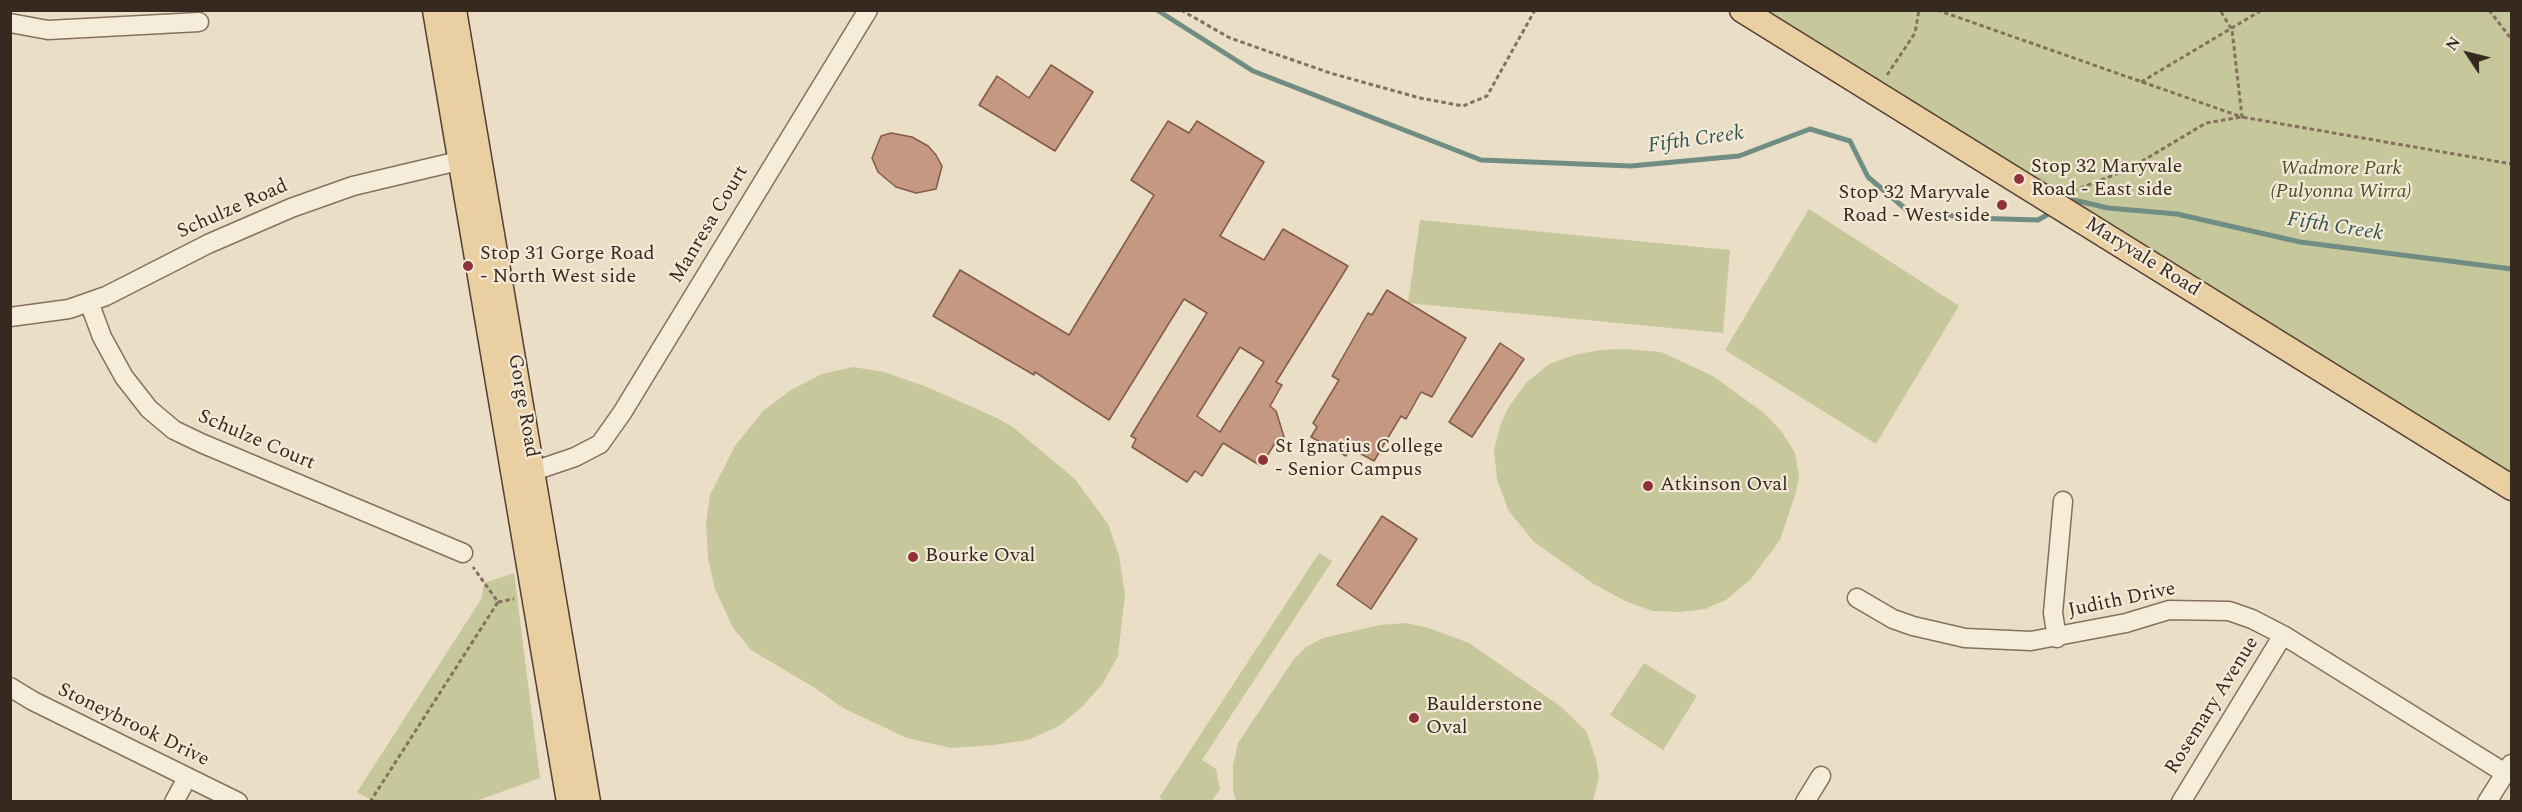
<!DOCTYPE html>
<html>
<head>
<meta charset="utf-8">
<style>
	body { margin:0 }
	#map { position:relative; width:2522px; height:812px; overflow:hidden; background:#ebdec7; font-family:Spectral,serif }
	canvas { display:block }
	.frame { position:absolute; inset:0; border:12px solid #362a20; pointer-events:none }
	.north { position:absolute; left:2438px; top:24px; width:60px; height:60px; -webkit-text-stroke:4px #f3e9d6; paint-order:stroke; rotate:305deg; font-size:16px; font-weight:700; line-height:24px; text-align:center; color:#362a20 }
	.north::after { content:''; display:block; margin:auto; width:21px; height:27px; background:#362a20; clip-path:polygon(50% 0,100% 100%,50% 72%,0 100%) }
</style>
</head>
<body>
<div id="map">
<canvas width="2522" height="812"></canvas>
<div class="frame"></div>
<div class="north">N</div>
</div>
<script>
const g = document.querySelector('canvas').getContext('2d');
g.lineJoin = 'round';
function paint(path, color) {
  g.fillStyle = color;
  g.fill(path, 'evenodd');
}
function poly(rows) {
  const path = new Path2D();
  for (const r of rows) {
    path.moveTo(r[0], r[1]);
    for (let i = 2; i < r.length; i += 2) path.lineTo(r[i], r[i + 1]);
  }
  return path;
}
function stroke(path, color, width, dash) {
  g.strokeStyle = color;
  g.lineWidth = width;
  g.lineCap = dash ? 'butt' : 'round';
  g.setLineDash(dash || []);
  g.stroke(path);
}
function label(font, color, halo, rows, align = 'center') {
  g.font = font + ' Spectral,serif';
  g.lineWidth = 4.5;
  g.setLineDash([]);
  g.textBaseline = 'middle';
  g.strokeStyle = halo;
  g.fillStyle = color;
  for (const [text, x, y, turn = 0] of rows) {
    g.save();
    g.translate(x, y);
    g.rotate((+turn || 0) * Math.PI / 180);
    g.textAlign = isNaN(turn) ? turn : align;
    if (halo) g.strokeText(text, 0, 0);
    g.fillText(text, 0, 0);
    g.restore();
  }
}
const green = poly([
	[1742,11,2511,11,2511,488],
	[1809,209,1959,306,1876,444,1725,350],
	[1420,220,1730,250,1723,333,1408,303],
	[1626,349,1661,352,1713,376,1764,413,1782,432,1795,453,1799,476,1796,492,1780,540,1750,580,1726,600,1705,609,1680,612,1653,611,1625,601,1592,583,1534,542,1508,510,1497,479,1494,450,1500,426,1508,408,1526,383,1549,364,1574,355,1600,350],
	[853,367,884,372,927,387,997,418,1014,428,1075,479,1108,524,1119,555,1125,595,1118,656,1103,683,1083,706,1059,726,1028,740,994,745,951,748,907,738,843,708,815,688,751,650,733,628,715,589,708,558,706,523,710,495,735,446,763,411,791,390,822,374],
	[1319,553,1332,561,1202,760,1216,769,1220,789,1212,801,1164,801,1159,798],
	[514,573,540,778,476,801,373,801,357,792,482,598,484,583],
	[1406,623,1429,628,1469,643,1560,706,1586,731,1596,759,1599,777,1593,801,1236,801,1233,789,1233,765,1238,743,1294,659,1306,647,1323,638,1380,625],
	[1644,663,1697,696,1663,750,1610,715]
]);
const stream = poly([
	[1157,10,1253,71,1481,160,1631,166,1739,156,1810,129,1850,141,1868,177,1908,211,1970,218,2038,220,2054,211],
	[2067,203,2074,200,2108,208,2177,214,2300,242,2512,269]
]);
const building = poly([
	[1051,65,1093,92,1055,151,979,105,997,76,1029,98,1051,65],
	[1168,121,1189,133,1197,121,1264,162,1220,236,1264,260,1283,229,1348,266,1276,382,1282,385,1270,406,1276,411,1285,440,1275,443,1261,466,1223,443,1202,476,1195,471,1187,482,1132,447,1136,439,1131,436,1207,313,1184,299,1109,420,1035,372,1034,375,933,316,960,270,1069,335,1154,195,1131,180,1168,121],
	[1240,347,1264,362,1220,432,1197,416,1240,347],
	[891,133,912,137,928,146,936,155,942,166,936,189,916,193,896,187,878,172,872,158,881,136,891,133],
	[1387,290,1466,338,1432,397,1421,392,1406,419,1401,416,1374,461,1350,448,1346,456,1311,437,1317,427,1313,423,1339,380,1332,376,1368,313,1372,315,1387,290],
	[1500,343,1524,359,1472,437,1449,422,1500,343],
	[1382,516,1417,539,1371,609,1337,585,1382,516]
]);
const path = poly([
	[1181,10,1230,38,1330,73,1420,98,1463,106,1487,96,1535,10],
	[1937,10,2242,117,2232,30,2220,10],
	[2489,10,2512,40],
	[1887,75,1915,33,1919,10],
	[2141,82,2262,10],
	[2073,191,2129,169,2206,123,2242,117,2512,164],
	[498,602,514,599],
	[370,802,498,602,473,567]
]);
const minor = poly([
	[10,23,48,30,199,22],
	[89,302,102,337,124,377,149,409,174,430,201,443,463,553],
	[10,317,69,309,106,296,208,244,291,208,353,186,471,158],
	[522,475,575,457,600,444,622,413,868,10],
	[1857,598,1893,619,1913,626,1965,638,2031,641,2126,623,2169,610,2229,611,2252,619,2283,635,2505,773],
	[2057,638,2053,613,2063,501],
	[10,687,33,701,238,802],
	[174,802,187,778],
	[1805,802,1821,776],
	[2181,802,2283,635],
	[2487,802,2511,764]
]);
const major = poly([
	[435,10,569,802],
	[454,10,588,802],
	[1742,10,2512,488]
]);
const markers = [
	[2019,179,6,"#8e333a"],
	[2002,205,6,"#8e333a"],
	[468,266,6,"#8e333a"],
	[1263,460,6,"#8e333a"],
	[1648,486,6,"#8e333a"],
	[913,557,6,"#8e333a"],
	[1414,718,6,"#8e333a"]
];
const poiNames = [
	["Stop 32 Maryvale",2031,168],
	["Road - East side",2031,191],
	["Stop 32 Maryvale",1990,194,"right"],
	["Road - West side",1990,217,"right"],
	["Stop 31 Gorge Road",480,255],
	["- North West side",480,278],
	["St Ignatius College",1275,448],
	["- Senior Campus",1275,471],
	["Atkinson Oval",1660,486],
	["Bourke Oval",925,557],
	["Baulderstone",1426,706],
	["Oval",1426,729]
];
const parkNames = [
	["Wadmore Park",2341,170],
	["(Pulyonna Wirra)",2341,193]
];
const streetNames = [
	["Schulze Road",233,210,-24],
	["Manresa Court",710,225,-59],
	["Maryvale Road",2142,258,32],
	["Gorge Road",522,406,80],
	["Schulze Court",256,441,23],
	["Judith Drive",2122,601,-12],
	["Rosemary Avenue",2213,706,-58],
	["Stoneybrook Drive",133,726,26]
];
const waterNames = [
	["Fifth Creek",1696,141,-8],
	["Fifth Creek",2335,228,9]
];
paint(green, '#c6c89c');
stroke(stream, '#6f8d83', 5);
paint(building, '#c59981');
stroke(building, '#825a46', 1.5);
stroke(minor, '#85705e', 21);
stroke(major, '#533f32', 27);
stroke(path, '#85705e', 3, [4.5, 3]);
stroke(minor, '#f6ecda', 18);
stroke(major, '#eacfa3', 24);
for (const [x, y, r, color] of markers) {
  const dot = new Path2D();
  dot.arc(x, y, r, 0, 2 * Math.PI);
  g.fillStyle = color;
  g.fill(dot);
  stroke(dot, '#f3e9d6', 2);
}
label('20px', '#362a20', '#f3e9d6', poiNames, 'left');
label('italic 20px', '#4a5129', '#f3e9d6', parkNames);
label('20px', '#362a20', '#f3e9d6', streetNames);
label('italic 21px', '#315550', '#f3e9d6', waterNames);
</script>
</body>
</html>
